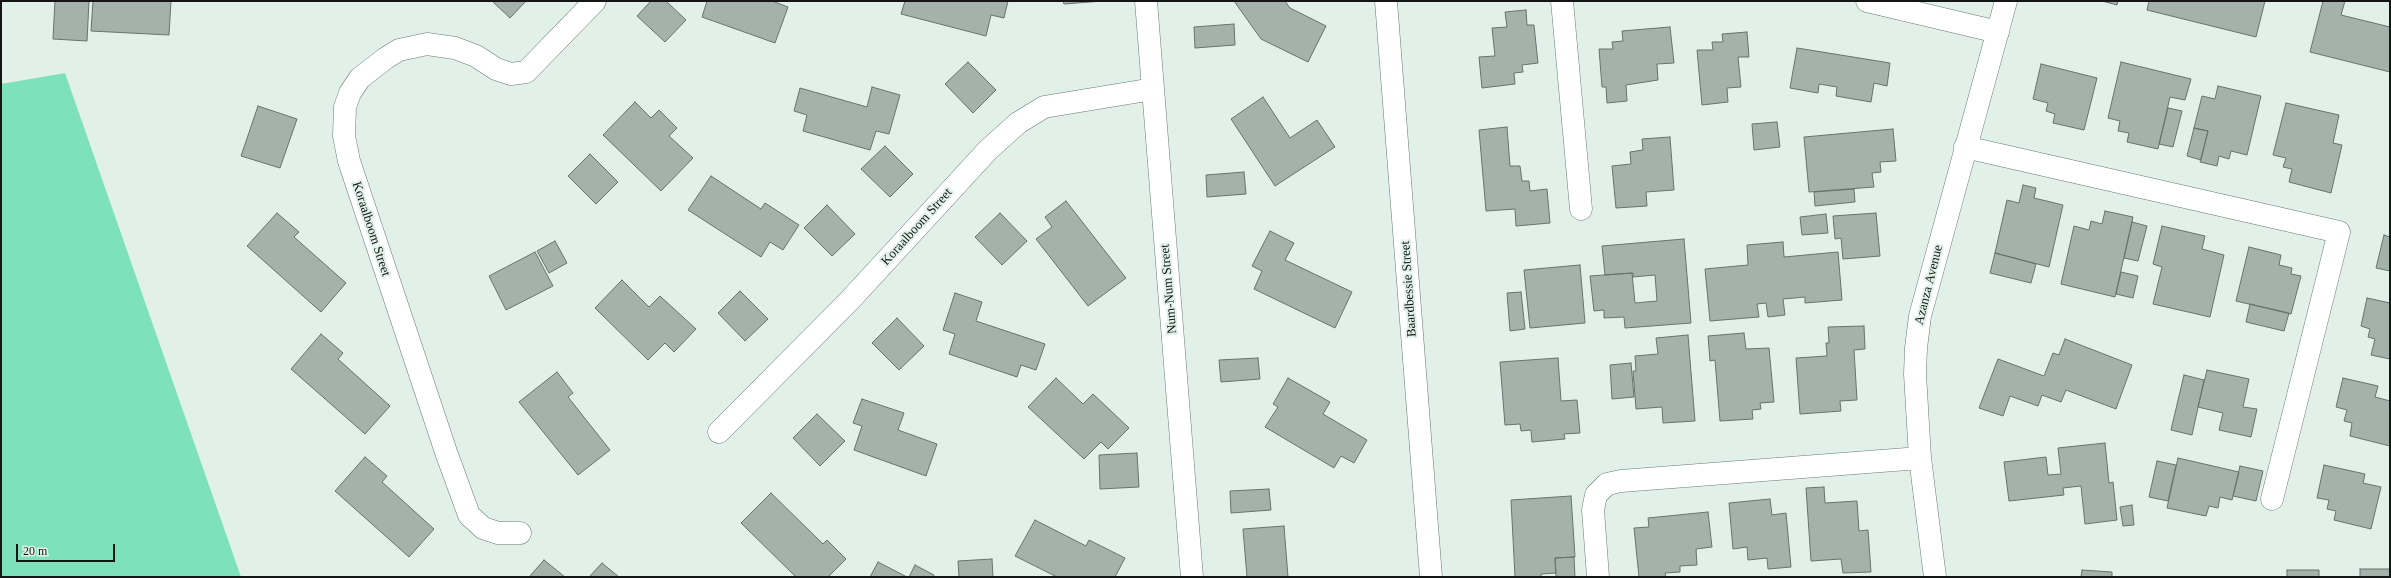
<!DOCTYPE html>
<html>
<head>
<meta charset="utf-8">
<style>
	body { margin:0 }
	#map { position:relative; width:2391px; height:578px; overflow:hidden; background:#e1f1ea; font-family:Georgia,serif }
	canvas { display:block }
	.frame { position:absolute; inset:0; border:2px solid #121715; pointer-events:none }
	.scale { position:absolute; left:16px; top:544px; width:99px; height:18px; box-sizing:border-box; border:2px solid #121715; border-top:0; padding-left:5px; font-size:12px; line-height:14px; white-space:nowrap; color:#121715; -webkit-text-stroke:3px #e1f1ea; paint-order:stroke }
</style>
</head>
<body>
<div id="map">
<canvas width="2391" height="578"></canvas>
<div class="frame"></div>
<div class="scale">20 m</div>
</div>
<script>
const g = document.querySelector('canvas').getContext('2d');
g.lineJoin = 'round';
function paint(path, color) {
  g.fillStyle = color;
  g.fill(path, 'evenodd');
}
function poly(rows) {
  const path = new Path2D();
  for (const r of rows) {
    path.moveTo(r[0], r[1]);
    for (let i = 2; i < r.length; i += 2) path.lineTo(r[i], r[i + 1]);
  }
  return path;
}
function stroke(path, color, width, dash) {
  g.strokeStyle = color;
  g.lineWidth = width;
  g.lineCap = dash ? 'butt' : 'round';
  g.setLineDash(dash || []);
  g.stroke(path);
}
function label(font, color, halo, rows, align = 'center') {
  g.font = font + ' Georgia,serif';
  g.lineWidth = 4;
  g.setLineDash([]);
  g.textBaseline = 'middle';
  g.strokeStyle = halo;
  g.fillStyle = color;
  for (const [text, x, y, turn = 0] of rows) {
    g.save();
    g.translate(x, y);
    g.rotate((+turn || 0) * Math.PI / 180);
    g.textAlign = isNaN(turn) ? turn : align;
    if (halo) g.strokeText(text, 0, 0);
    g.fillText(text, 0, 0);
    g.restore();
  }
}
const green = poly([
	[65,73,241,577,1,577,1,84]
]);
const building = poly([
	[55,1,89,1,87,41,53,39,55,1],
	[93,1,171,1,169,35,91,31,93,1],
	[492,1,526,1,510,18,492,1],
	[651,1,666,1,686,20,665,42,637,16,651,1],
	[707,1,772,1,788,7,775,43,702,17,707,1],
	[905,1,1008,1,1004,18,991,15,986,36,901,14,905,1],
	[1063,1,1103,1,1064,4,1063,1],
	[1234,1,1285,1,1290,8,1326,26,1308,62,1261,39,1234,1],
	[2102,1,2118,1,2117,5,2102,1],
	[2149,1,2265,1,2256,37,2147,10,2149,1],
	[2323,1,2345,1,2341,15,2390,27,2390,72,2310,52,2323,1],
	[1526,10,1527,25,1534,25,1538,63,1522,65,1523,72,1514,73,1515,84,1482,88,1479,57,1495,56,1492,28,1507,27,1505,12,1526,10],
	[1234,24,1235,45,1195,48,1194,27,1234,24],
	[1670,27,1674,63,1657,64,1658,80,1626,85,1627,101,1607,103,1606,87,1602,87,1599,49,1613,49,1612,42,1623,41,1622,31,1670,27],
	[1747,32,1749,57,1738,57,1741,87,1727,88,1728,102,1702,105,1697,50,1713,50,1712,42,1723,42,1722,34,1747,32],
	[1797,48,1890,63,1887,86,1874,83,1871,102,1836,96,1837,87,1819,84,1818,93,1790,88,1797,48],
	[968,62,996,90,973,113,945,84,968,62],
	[2121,62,2191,79,2185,100,2170,97,2158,149,2127,142,2129,133,2118,131,2120,121,2108,118,2121,62],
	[2041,64,2097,78,2084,130,2053,123,2055,114,2046,111,2048,103,2033,99,2041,64],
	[2218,86,2261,96,2247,155,2231,151,2229,159,2219,156,2217,166,2200,162,2208,131,2194,128,2202,96,2215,99,2218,86],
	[872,87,900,95,889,134,876,131,870,150,803,131,807,115,794,111,800,88,867,107,872,87],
	[1263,97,1290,138,1317,120,1335,147,1275,186,1231,119,1263,97],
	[635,102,651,118,659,110,677,128,669,136,693,158,661,191,603,135,635,102],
	[2286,103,2339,115,2333,143,2342,145,2331,193,2289,182,2292,169,2283,167,2286,158,2273,155,2286,103],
	[258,106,297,119,280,168,241,156,258,106],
	[2168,108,2182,111,2173,147,2159,144,2168,108],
	[1777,122,1780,147,1754,150,1752,124,1777,122],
	[1507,127,1510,166,1520,166,1522,181,1529,181,1530,191,1547,189,1550,223,1516,226,1515,209,1486,211,1479,130,1507,127],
	[2194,128,2208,131,2201,160,2187,156,2194,128],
	[1893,129,1896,161,1880,162,1881,172,1872,173,1874,187,1809,192,1804,137,1893,129],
	[1670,137,1674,190,1646,192,1647,206,1616,208,1612,166,1631,164,1630,152,1643,150,1642,139,1670,137],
	[885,146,913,174,890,197,861,169,885,146],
	[590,154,618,182,596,204,568,176,590,154],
	[1244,172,1246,194,1207,197,1206,175,1244,172],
	[711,176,761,209,765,203,799,225,783,250,770,242,761,257,688,210,711,176],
	[2023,185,2036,188,2034,198,2063,205,2049,267,1995,253,2007,200,2019,203,2023,185],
	[1854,189,1855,202,1815,206,1814,192,1854,189],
	[1066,201,1126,278,1088,306,1036,239,1052,227,1045,217,1066,201],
	[827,205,855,234,832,256,804,228,827,205],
	[2105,211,2133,217,2115,297,2061,284,2074,226,2089,230,2091,221,2102,224,2105,211],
	[277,213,299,232,294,237,346,283,321,312,247,246,277,213],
	[1000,213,1027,241,1002,265,975,237,1000,213],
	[1876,213,1880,256,1843,259,1841,238,1835,239,1833,216,1876,213],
	[1826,214,1828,233,1802,235,1800,217,1826,214],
	[2132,222,2147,226,2138,261,2124,258,2132,222],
	[2162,226,2205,236,2202,249,2224,255,2210,317,2153,304,2162,267,2153,264,2162,226],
	[1270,231,1294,243,1285,260,1352,292,1335,328,1254,289,1262,271,1252,266,1270,231],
	[2384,235,2390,237,2390,271,2376,268,2384,235],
	[1684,239,1691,323,1625,328,1624,317,1604,318,1604,310,1594,311,1590,276,1632,273,1635,303,1657,301,1655,275,1633,277,1633,273,1605,275,1602,246,1684,239],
	[555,241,567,263,549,273,537,251,555,241],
	[1783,242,1784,257,1838,252,1842,300,1805,303,1805,297,1783,299,1785,315,1768,317,1766,303,1757,304,1759,317,1710,321,1705,269,1748,265,1747,245,1783,242],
	[2249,247,2281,255,2279,265,2292,268,2291,274,2301,276,2291,314,2236,301,2249,247],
	[535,252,553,286,506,310,489,276,535,252],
	[1995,253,2036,264,2031,283,1990,273,1995,253],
	[1580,265,1585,323,1530,328,1524,270,1580,265],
	[2121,272,2138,276,2133,298,2116,294,2121,272],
	[622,280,649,307,660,296,696,329,674,352,665,343,648,360,595,308,622,280],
	[740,291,768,319,745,341,718,313,740,291],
	[1521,292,1525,329,1510,331,1507,293,1521,292],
	[955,293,982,302,976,321,1045,344,1036,370,1021,365,1017,377,949,354,955,334,943,330,955,293],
	[2367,298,2390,303,2390,359,2371,355,2375,339,2368,337,2370,329,2361,326,2367,298],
	[2250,304,2289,313,2284,331,2246,322,2250,304],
	[897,318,924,346,899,370,872,343,897,318],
	[1864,326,1865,349,1854,350,1857,400,1840,401,1841,411,1800,414,1796,358,1827,356,1826,343,1829,343,1828,327,1864,326],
	[1744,333,1746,349,1769,348,1774,402,1760,403,1761,409,1752,410,1753,419,1720,421,1715,360,1710,361,1708,336,1744,333],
	[321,334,343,353,338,359,390,406,365,434,291,369,321,334],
	[1688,335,1695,421,1663,423,1662,407,1636,409,1633,371,1636,371,1635,356,1658,354,1656,338,1688,335],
	[2065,339,2132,365,2116,409,2066,390,2061,402,2042,395,2038,406,2010,396,2003,416,1979,408,1998,359,2044,376,2053,353,2059,355,2065,339],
	[1258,358,1260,379,1221,382,1219,360,1258,358],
	[1558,358,1561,401,1577,400,1580,433,1564,434,1565,439,1532,442,1531,430,1521,431,1520,424,1505,425,1500,362,1558,358],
	[1631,363,1634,397,1612,399,1610,365,1631,363],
	[2207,370,2249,379,2243,407,2257,409,2251,437,2219,430,2223,413,2198,407,2207,370],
	[557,372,573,393,568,397,610,450,578,475,519,402,557,372],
	[2184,375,2204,380,2192,435,2171,430,2184,375],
	[1056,378,1083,404,1093,394,1129,428,1108,449,1101,442,1084,459,1028,407,1056,378],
	[1288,378,1330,402,1323,414,1367,440,1354,463,1341,456,1334,468,1265,427,1278,407,1273,404,1288,378],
	[2343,378,2378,386,2375,397,2390,401,2390,446,2350,436,2352,423,2344,421,2347,410,2336,407,2343,378],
	[862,399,904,413,898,430,937,444,926,476,854,450,862,426,853,423,862,399],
	[817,414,845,441,820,466,793,438,817,414],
	[2105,443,2109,483,2113,482,2117,520,2085,524,2081,486,2063,488,2064,495,2009,501,2004,462,2046,457,2048,475,2061,474,2058,448,2105,443],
	[1137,453,1139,487,1100,489,1099,455,1137,453],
	[365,457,387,476,382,482,434,529,409,557,335,491,365,457],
	[2178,458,2239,472,2232,500,2220,497,2218,508,2209,506,2206,516,2167,508,2178,458],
	[2157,461,2176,465,2168,501,2149,497,2157,461],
	[2324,465,2365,474,2363,483,2381,487,2371,529,2334,520,2336,511,2327,509,2329,500,2317,498,2324,465],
	[2240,466,2263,471,2256,501,2233,496,2240,466],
	[1824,487,1825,503,1857,501,1859,531,1868,530,1871,572,1843,573,1841,559,1811,561,1806,488,1824,487],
	[1269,489,1271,510,1231,513,1230,491,1269,489],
	[771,493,823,544,827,540,846,559,828,577,796,577,741,523,771,493],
	[1571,496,1575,557,1555,558,1556,573,1541,574,1541,577,1515,577,1511,500,1571,496],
	[1770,499,1772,515,1786,513,1791,567,1768,569,1767,558,1748,560,1747,547,1733,549,1729,503,1770,499],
	[2132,505,2134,525,2123,526,2120,507,2132,505],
	[1708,512,1712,547,1696,549,1697,565,1680,566,1680,572,1665,573,1666,577,1639,577,1634,528,1649,527,1648,518,1708,512],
	[1035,520,1086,546,1089,540,1125,558,1115,577,1057,577,1015,556,1035,520],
	[1284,526,1288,577,1247,577,1243,529,1284,526],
	[1574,557,1575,577,1556,577,1555,558,1574,557],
	[992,559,993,577,959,577,958,561,992,559],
	[544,560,565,577,529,577,544,560],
	[878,562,907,577,870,577,878,562],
	[602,563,619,577,589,577,602,563],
	[915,565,934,575,933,577,909,577,915,565],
	[2360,569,2390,569,2390,577,2360,577,2360,569],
	[2082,570,2112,572,2112,577,2081,577,2082,570],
	[2287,570,2319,570,2319,577,2287,577,2287,570]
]);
const minor = poly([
	[1146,1,1192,577],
	[1386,1,1431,577],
	[1562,1,1581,209],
	[1867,1,1998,32],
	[1965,147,2339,232,2272,499],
	[719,432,850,300,988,150,1018,123,1044,107,1153,89],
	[520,533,498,533,483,528,469,515,446,452,349,161,344,136,345,107,350,93,360,78,386,58,399,50,427,44,455,48,476,56,496,69,511,74,526,72,595,1],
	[1598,577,1593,510,1596,495,1607,484,1621,481,1920,458],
	[1935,577,1920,458,1915,374,1916,348,1920,316,2006,1]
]);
const streetNames = [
	["Koraalboom Street",917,227,-48],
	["Koraalboom Street",371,229,72],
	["Azanza Avenue",1929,285,-76],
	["Num-Num Street",1169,289,-95],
	["Baardbessie Street",1409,289,-94]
];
paint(green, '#7de1bb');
paint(building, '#a3b3ac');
stroke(building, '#65736d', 1);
stroke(minor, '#6a7972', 23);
stroke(minor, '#fff', 22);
label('13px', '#121715', '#e1f1ea', streetNames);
</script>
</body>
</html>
